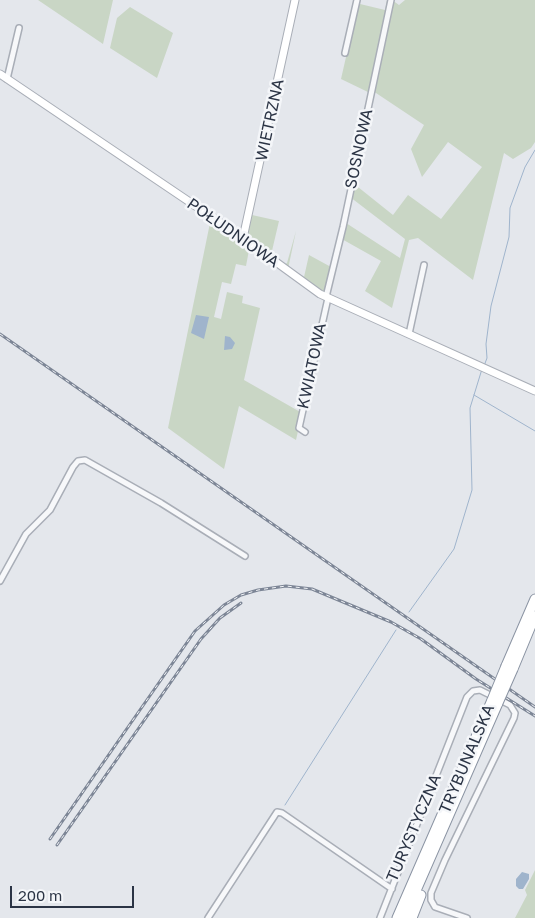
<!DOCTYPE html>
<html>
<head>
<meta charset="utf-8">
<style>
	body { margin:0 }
	#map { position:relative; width:535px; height:918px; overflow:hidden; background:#e4e7ec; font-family:"Golos Text",sans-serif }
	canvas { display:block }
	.scale { position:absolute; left:10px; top:886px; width:124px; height:22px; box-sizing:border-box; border:2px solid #2b3445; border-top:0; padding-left:6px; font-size:15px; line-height:18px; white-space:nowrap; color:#2b3445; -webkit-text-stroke:4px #f4f6f9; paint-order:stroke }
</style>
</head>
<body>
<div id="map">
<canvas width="535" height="918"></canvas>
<div class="scale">200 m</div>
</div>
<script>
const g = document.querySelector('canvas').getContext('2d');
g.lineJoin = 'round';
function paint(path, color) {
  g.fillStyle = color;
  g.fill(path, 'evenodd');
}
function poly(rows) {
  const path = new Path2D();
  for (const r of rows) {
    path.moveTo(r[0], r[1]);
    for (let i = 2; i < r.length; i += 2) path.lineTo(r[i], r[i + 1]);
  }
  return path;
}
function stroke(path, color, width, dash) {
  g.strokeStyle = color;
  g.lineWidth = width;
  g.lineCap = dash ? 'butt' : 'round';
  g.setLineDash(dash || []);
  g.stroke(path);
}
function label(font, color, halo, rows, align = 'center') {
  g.font = font + ' "Golos Text",sans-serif';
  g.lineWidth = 5;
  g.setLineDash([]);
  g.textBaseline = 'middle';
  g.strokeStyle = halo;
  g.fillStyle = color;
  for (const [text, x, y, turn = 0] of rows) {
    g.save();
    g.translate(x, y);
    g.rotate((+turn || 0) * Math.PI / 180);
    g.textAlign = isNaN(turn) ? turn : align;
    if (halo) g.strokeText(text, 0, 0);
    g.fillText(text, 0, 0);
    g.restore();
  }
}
const green = poly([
	[38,0,113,0,103,44],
	[359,0,360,4,385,10,387,0,390,0,370,93,341,79],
	[392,0,399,5,405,0,535,0,535,142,531,148,513,159,504,153,473,280,418,238,409,240,392,308,365,291,381,261,340,238,346,223,400,258,405,239,350,197,353,183,393,215,408,195,441,219,482,167,448,142,422,177,411,149,424,125,373,91,392,7],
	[130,7,173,33,157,78,110,48,117,18],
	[252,215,279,221,271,255,284,265,287,263,296,231,288,269,249,241,248,234],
	[210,223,249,250,246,266,236,264,231,284,222,282,214,317,221,319,227,292,243,296,242,303,260,308,244,380,302,413,296,440,239,406,224,469,168,428],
	[309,255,331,267,324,292,291,269,304,277],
	[535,870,535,918,515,918,527,895,525,890]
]);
const water = poly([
	[196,315,209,317,204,339,191,333],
	[225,336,230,337,235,343,232,349,224,350],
	[522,872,529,874,529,879,523,889,519,889,516,886,516,879]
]);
const stream = poly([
	[484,366,487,358,486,344,491,306,509,237,510,208,525,167,535,150],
	[474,395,535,431],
	[409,612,454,549,472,490,470,408,482,369],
	[285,805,396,630]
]);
const street = poly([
	[345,53,357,0],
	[7,79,19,28],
	[326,297,343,227,391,0],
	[409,334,424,265],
	[305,432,299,428,328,298],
	[0,581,26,534,50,510,73,467,78,461,85,460,161,503,245,556],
	[208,918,277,812,282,813,392,889],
	[380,918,467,697,473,691,480,690,510,705,515,713,514,718,445,860,431,893,431,900,435,907,467,918]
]);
const secondary = poly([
	[0,74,243,238,320,294,535,391],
	[243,238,295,0]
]);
const highway = poly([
	[506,666,535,599],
	[513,669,535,616],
	[397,918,492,700],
	[404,918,498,703],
	[412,918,421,895]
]);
const rail = poly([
	[0,334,535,707],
	[50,839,195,631,224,605,241,595,258,590,286,586,312,589,391,622,421,639,476,679,535,716],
	[57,845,201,639,220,618,241,603]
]);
const highwayBridge = poly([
	[492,700,506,666],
	[498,703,513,669]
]);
const streetNames = [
	["WIETRZNA",270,120,-78],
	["SOSNOWA",359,149,-78],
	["POŁUDNIOWA",233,233,35],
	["KWIATOWA",312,366,-78],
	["TRYBUNALSKA",467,759,-67],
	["TURYSTYCZNA",414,828,-67]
];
paint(green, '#c9d6c5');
paint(water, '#9fb4cc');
stroke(stream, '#9fb4cc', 1);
stroke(street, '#a9aeb7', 8);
stroke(secondary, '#a9aeb7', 9);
stroke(highway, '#8b94a3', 11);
stroke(street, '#f7f8fa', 5);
stroke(secondary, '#fff', 7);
stroke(highway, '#fff', 9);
stroke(rail, '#7d8696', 3);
stroke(rail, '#f4f6f9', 1, [4]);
stroke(highwayBridge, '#8b94a3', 11, []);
stroke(highwayBridge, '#fff', 9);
label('16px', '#2b3445', '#f4f6f9', streetNames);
</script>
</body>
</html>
